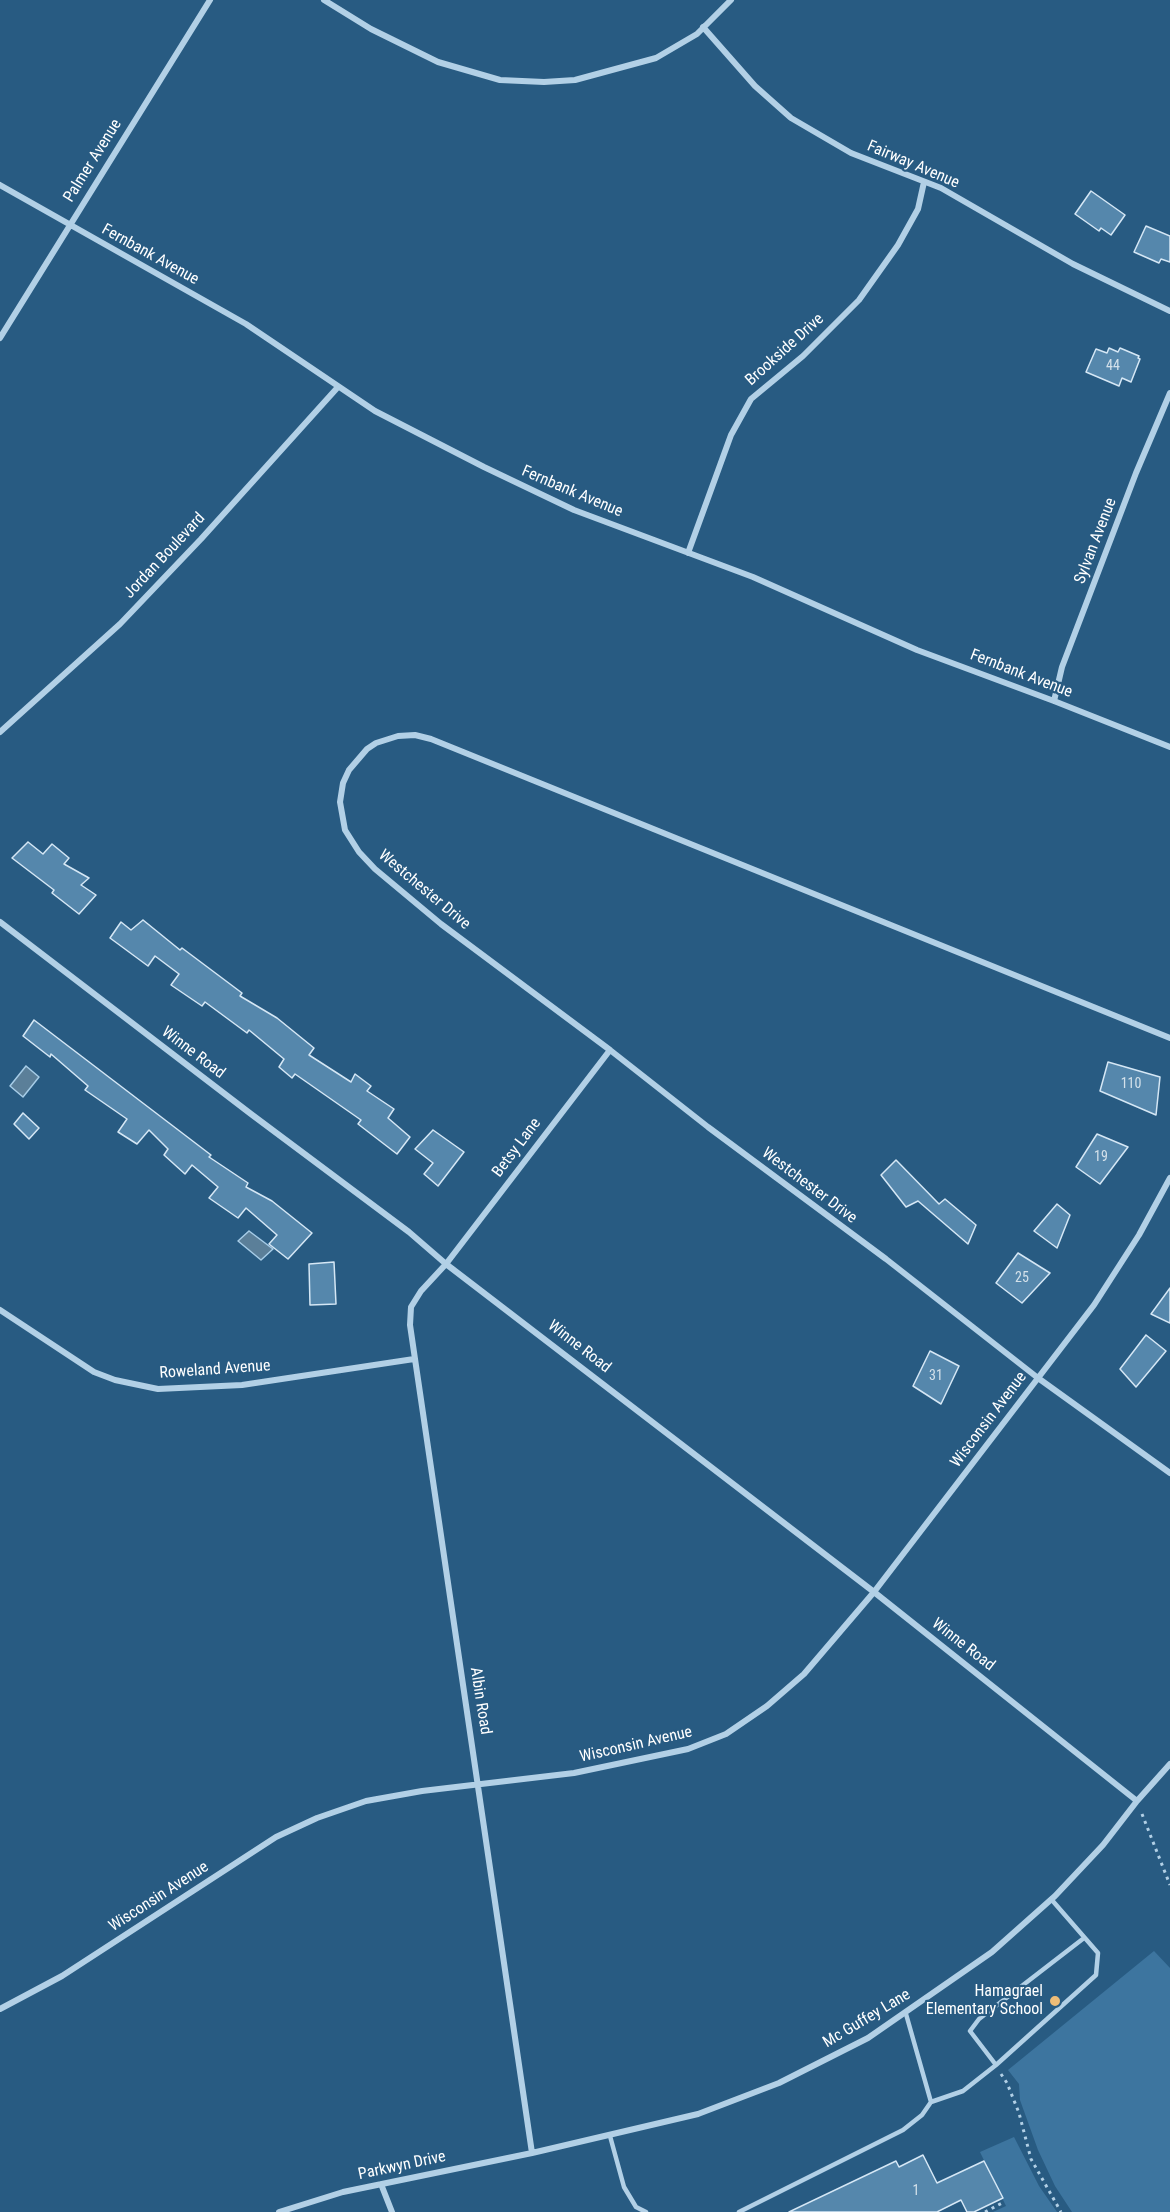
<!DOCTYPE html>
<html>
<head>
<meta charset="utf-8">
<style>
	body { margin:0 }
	canvas { display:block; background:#285b82 }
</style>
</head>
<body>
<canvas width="1170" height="2212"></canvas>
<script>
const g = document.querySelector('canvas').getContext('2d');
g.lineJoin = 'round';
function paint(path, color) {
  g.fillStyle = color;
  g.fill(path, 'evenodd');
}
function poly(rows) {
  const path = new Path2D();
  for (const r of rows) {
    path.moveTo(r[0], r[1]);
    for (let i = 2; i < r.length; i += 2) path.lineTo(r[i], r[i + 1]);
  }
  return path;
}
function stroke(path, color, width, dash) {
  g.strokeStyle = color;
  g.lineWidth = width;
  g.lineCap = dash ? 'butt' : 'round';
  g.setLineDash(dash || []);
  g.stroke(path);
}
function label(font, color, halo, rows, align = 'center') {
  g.font = font + ' "Roboto Condensed",sans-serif';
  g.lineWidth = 4.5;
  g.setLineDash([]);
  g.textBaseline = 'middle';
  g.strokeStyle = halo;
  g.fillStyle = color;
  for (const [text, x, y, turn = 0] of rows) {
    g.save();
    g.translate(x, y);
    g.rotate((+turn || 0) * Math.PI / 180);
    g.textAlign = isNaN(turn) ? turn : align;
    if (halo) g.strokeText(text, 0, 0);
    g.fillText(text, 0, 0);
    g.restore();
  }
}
const green = poly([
	[1154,1951,1170,1968,1170,2212,1072,2212,1055,2186,1038,2150,1020,2100,1019,2084,1008,2070],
	[1014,2137,1039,2186,1057,2212,993,2212,1006,2206,980,2152]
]);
const water = poly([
	[26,1066,39,1077,23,1097,10,1086,26,1066],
	[249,1231,273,1249,261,1260,238,1241,249,1231]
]);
const building = poly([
	[1091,191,1125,215,1111,235,1101,228,1099,231,1075,214,1091,191],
	[1146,226,1170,236,1170,262,1161,259,1159,263,1134,252,1146,226],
	[1109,348,1118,352,1120,348,1139,356,1138,358,1140,359,1131,382,1122,378,1119,386,1086,372,1096,349,1107,353,1109,348],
	[28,842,43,854,52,844,69,858,64,864,89,878,81,885,96,895,79,914,52,893,54,890,12,858,28,842],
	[143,920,180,950,182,948,242,993,240,996,277,1018,314,1048,309,1055,351,1082,355,1074,371,1086,367,1091,394,1109,388,1118,410,1137,397,1154,358,1124,361,1120,295,1074,292,1078,279,1067,284,1059,249,1030,247,1033,205,1002,202,1006,171,985,179,974,155,956,148,966,110,938,121,922,131,930,143,920],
	[34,1020,211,1155,209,1157,248,1183,246,1187,272,1201,312,1233,288,1259,269,1244,277,1235,246,1208,238,1218,209,1198,218,1187,192,1165,185,1174,164,1155,168,1149,149,1130,137,1144,118,1132,127,1119,85,1090,88,1086,51,1054,50,1057,23,1036,34,1020],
	[1108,1062,1160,1077,1156,1115,1100,1091,1108,1062],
	[23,1113,39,1128,29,1139,14,1124,23,1113],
	[433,1130,464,1152,438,1186,424,1174,433,1163,415,1149,433,1130],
	[1097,1134,1128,1147,1100,1184,1076,1167,1097,1134],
	[896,1160,939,1204,945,1199,976,1225,968,1244,918,1201,906,1207,881,1175,896,1160],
	[1057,1204,1070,1215,1057,1248,1034,1231,1057,1204],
	[1018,1253,1050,1273,1022,1303,996,1283,1018,1253],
	[334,1262,336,1304,310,1305,309,1264,334,1262],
	[1170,1288,1170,1323,1151,1314,1170,1288],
	[1146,1335,1166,1351,1136,1387,1120,1369,1146,1335],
	[930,1351,959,1366,941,1404,913,1386,930,1351],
	[923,2155,937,2183,984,2161,1003,2198,974,2212,967,2212,961,2200,937,2212,789,2212,896,2161,899,2167,923,2155]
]);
const path = poly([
	[1142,1814,1170,1885],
	[1001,2074,1007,2083,1019,2113,1031,2159,1061,2212],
	[985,2212,1004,2202]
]);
const lane = poly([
	[996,2065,970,2031,979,2019,1084,1938],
	[931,2102,963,2091,996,2065,1096,1975,1098,1953,1051,1899],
	[610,2136,624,2187,636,2207,646,2212],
	[739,2212,903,2130,922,2115,931,2102,906,2014]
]);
const street = poly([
	[324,0,371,29,438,62,500,80,544,82,575,80,656,58,697,34,731,0],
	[703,27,755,86,791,118,851,153,941,188,1073,264,1170,311],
	[0,185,246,324,375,411,484,467,574,510,753,577,917,650,1054,701,1170,747],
	[0,338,210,0],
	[688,553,731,435,751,399,803,356,859,300,898,245,918,209,924,182],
	[1054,701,1062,667,1136,473,1170,393],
	[0,732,120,624,201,539,338,387],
	[0,922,251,1114,409,1232,446,1264,874,1592,1137,1801],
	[1170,1038,431,739,415,735,398,736,376,743,367,749,349,770,343,783,340,802,345,830,359,852,375,869,441,924,610,1050,708,1127,886,1259,1038,1378,1170,1473],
	[0,1310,94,1372,115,1380,158,1389,242,1385,414,1359],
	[0,2009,62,1976,276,1837,317,1818,366,1801,422,1791,574,1773,688,1749,726,1734,767,1706,804,1674,874,1592,1094,1305,1139,1235,1170,1178],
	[532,2153,410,1325,411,1307,421,1291,446,1264,610,1050],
	[381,2184,392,2212],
	[279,2212,343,2192,532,2153,698,2114,779,2083,868,2038,992,1952,1055,1896,1103,1845,1137,1801,1170,1764]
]);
const markers = [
	[1055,2001,6,"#eebd78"]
];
const numberNames = [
	["44",1113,366],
	["110",1131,1084],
	["19",1101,1157],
	["25",1022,1278],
	["31",936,1376],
	["1",916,2191]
];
const streetNames = [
	["Palmer Avenue",93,161,-58],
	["Fairway Avenue",913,165,23],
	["Fernbank Avenue",150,255,29],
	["Brookside Drive",785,350,-42],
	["Fernbank Avenue",572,492,23],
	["Sylvan Avenue",1096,541,-69],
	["Jordan Boulevard",165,556,-47],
	["Fernbank Avenue",1021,674,21],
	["Westchester Drive",424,890,40],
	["Winne Road",193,1053,37],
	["Betsy Lane",517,1148,-53],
	["Westchester Drive",809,1186,37],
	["Winne Road",579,1347,38],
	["Roweland Avenue",215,1370,-4],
	["Wisconsin Avenue",989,1420,-53],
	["Winne Road",963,1645,38],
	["Albin Road",480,1701,81],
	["Wisconsin Avenue",636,1745,-13],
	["Wisconsin Avenue",159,1897,-33],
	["Mc Guffey Lane",867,2019,-31],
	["Parkwyn Drive",402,2166,-12]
];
const poiNames = [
	["Hamagrael",1043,1992],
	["Elementary School",1043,2010]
];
paint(green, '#3d759f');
paint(water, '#5b7f99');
stroke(water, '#a6cce7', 1.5);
paint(building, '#5587ac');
stroke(building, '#d5e7f5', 1.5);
stroke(path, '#b2d0e6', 3, [3, 4.5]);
stroke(lane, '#b2d0e6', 4.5);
stroke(street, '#b2d0e6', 6);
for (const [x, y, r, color] of markers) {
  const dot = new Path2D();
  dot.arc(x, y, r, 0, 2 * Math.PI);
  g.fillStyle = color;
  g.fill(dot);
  stroke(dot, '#285b82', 2);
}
label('14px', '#d4e1ea', null, numberNames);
label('16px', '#fff', '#285b82', streetNames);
label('16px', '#fff', '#285b82', poiNames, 'right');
</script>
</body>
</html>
